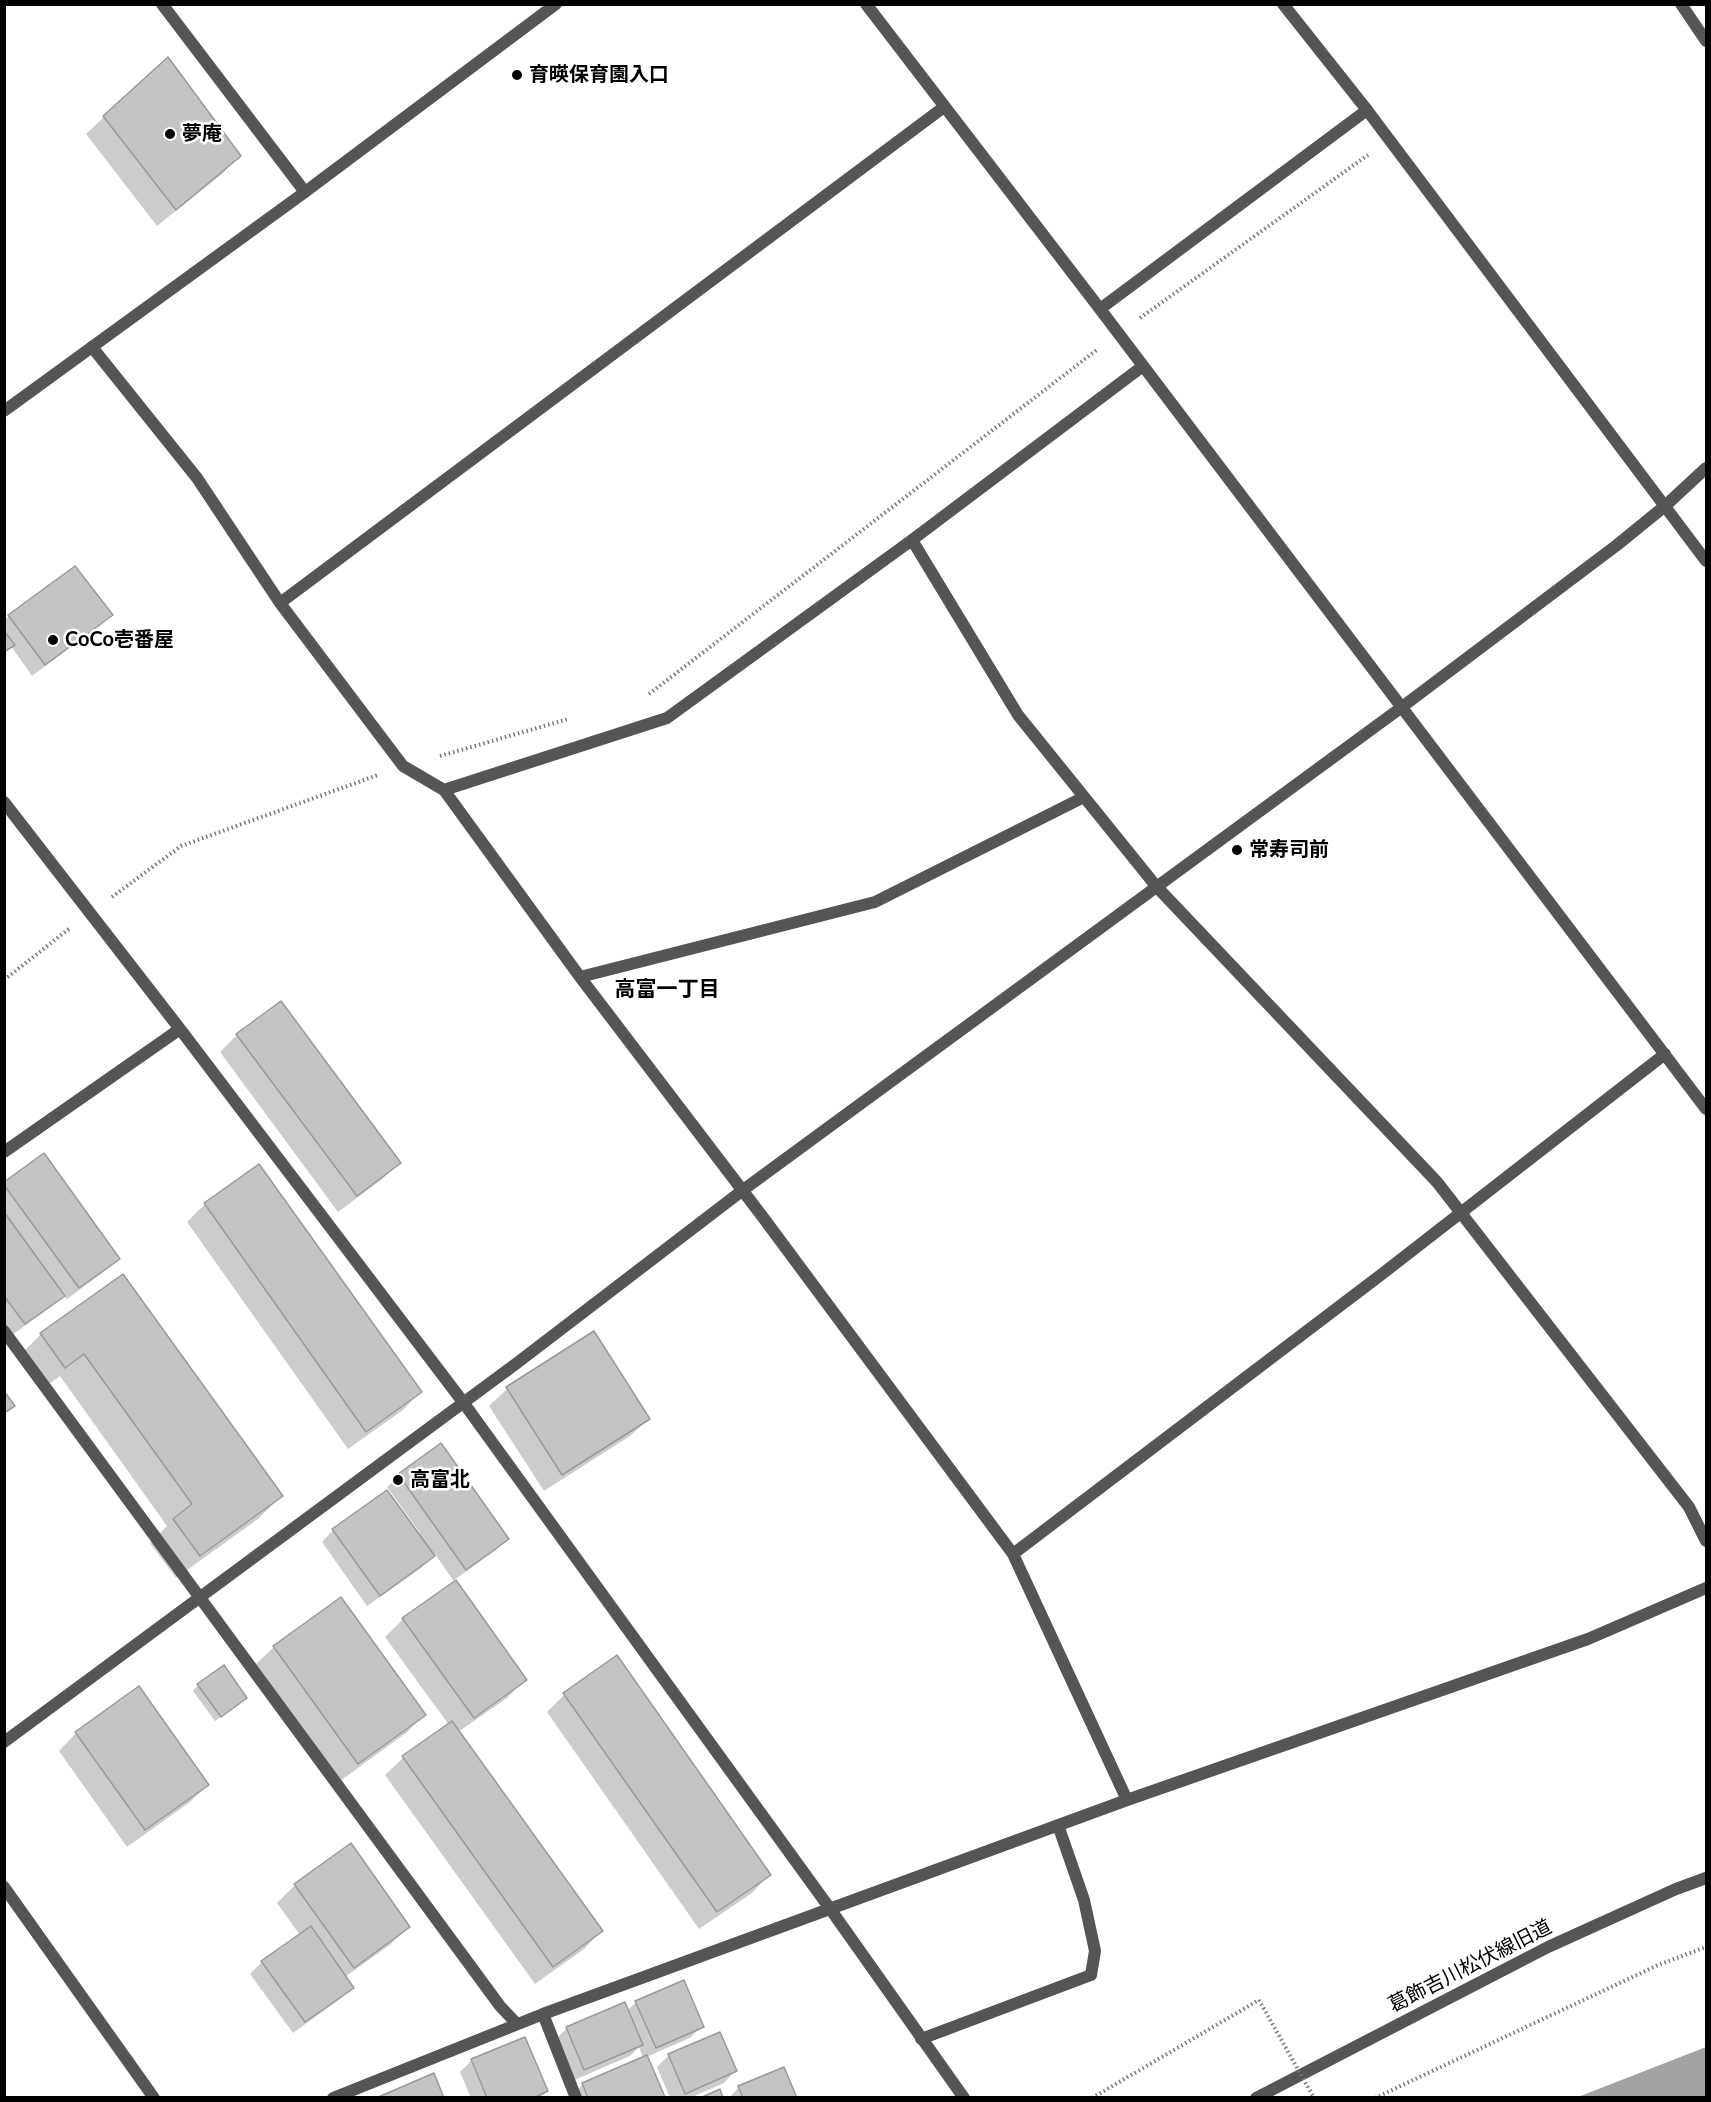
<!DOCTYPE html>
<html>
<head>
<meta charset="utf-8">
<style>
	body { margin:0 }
	#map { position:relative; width:1711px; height:2102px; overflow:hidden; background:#fff; font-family:Lato,sans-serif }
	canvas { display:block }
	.frame { position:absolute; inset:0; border:6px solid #000; pointer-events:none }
</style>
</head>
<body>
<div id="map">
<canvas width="1711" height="2102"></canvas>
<div class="frame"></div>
</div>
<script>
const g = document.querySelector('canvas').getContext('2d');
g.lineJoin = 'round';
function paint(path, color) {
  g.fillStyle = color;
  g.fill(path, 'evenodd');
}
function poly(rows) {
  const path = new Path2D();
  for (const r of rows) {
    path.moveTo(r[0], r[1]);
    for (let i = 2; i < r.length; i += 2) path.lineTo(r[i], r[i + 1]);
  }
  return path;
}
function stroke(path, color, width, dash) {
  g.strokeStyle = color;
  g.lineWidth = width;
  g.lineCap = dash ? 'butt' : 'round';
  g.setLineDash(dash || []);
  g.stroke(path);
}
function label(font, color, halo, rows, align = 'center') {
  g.font = font + ' Lato,"Noto Sans JP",sans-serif';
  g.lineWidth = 5;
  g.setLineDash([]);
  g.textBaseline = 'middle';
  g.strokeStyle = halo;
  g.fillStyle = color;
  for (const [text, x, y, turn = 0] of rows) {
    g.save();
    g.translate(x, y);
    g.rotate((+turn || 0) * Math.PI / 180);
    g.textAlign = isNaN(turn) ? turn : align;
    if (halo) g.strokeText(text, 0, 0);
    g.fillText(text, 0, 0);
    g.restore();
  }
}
const water = poly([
	[1706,2047,1706,2097,1578,2097]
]);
const shadow = poly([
	[104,117,239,156,222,174,157,226,86,134],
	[111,615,99,626,32,676,11,646,4,653,4,621,9,616],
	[237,1035,399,1163,381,1180,338,1212,220,1052],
	[259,1166,420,1392,403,1410,348,1449,187,1222,205,1204],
	[4,1183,118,1259,106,1270,67,1299,64,1295,51,1307,12,1335,4,1324],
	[123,1276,281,1496,258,1519,176,1578,150,1543,167,1526,60,1376,41,1390,18,1357,41,1334],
	[594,1333,648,1419,630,1436,544,1491,489,1406,507,1389],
	[441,1445,508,1538,496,1550,454,1580,525,1680,507,1698,458,1732,601,1931,584,1949,535,1984,385,1775,403,1758,449,1725,385,1637,403,1619,455,1583,435,1554,421,1568,367,1606,322,1542,333,1530,417,1535,420,1533,387,1487,399,1476],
	[274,1647,424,1715,406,1733,340,1781,256,1664],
	[198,1685,245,1698,215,1721,193,1691],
	[564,1695,769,1875,752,1893,699,1929,547,1712],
	[76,1733,207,1785,190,1802,127,1847,59,1751],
	[295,1885,408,1927,391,1944,345,1977,352,1987,340,1999,293,2033,250,1974,262,1962,300,1935,277,1903],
	[636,2002,702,2026,690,2038,646,2057,663,2097,572,2098,571,2096,583,2084,643,2058,639,2047,630,2056,572,2081,555,2040,566,2029,624,2004,627,2011],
	[669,2055,735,2071,724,2083,690,2098,670,2098,657,2067],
	[472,2060,547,2091,540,2098,471,2098,460,2072],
	[739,2087,795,2098,729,2098]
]);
const building = poly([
	[168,57,241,156,176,210,103,116,168,57],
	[75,566,113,615,45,665,8,615,75,566],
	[4,631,15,645,4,652,4,631],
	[281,1001,401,1163,357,1196,236,1034,281,1001],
	[44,1153,120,1259,79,1288,4,1185,4,1182,44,1153],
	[259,1164,422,1392,366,1432,204,1203,259,1164],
	[4,1212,65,1296,25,1324,4,1296,4,1212],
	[123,1274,283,1496,200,1556,173,1519,192,1504,84,1354,65,1368,40,1333,123,1274],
	[594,1331,650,1419,562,1475,506,1387,594,1331],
	[4,1391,15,1406,4,1413,4,1391],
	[441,1443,509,1539,466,1570,398,1474,441,1443],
	[387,1490,435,1556,380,1596,332,1529,387,1490],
	[456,1580,527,1680,474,1718,402,1618,456,1580],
	[341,1597,426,1715,358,1764,273,1646,341,1597],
	[617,1655,771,1875,717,1912,563,1693,617,1655],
	[224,1665,247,1698,221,1717,197,1684,224,1665],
	[139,1686,209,1785,145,1830,75,1732,139,1686],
	[452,1721,603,1931,553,1967,402,1756,452,1721],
	[351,1843,410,1927,354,1968,294,1884,351,1843],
	[311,1926,354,1988,305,2022,261,1961,311,1926],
	[684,1980,704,2027,656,2048,635,2001,684,1980],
	[625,2002,643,2045,584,2070,566,2027,625,2002],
	[720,2032,737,2071,685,2094,668,2054,720,2032],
	[525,2037,548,2091,533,2098,487,2098,471,2059,525,2037],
	[647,2055,665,2097,588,2098,582,2083,647,2055],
	[784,2067,797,2098,743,2098,738,2086,784,2067],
	[434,2073,444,2098,376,2098,434,2073],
	[720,2089,723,2098,700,2098,720,2089]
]);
const path = poly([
	[1140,318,1368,155],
	[649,694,1098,349],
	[440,756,568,719],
	[112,897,181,846,378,775],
	[4,980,70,928],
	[1092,2098,1259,2000],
	[1375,2098,1658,1965,1706,1947]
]);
const minor = poly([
	[162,4,305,192],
	[866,4,1100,309,1706,1109],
	[1681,4,1706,41],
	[1100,309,1367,110],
	[92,347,197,478,280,603,403,766,444,790,580,977,762,1216,1013,1554,1127,1800],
	[912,540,1018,715,1156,886,1437,1182,1689,1507,1706,1541],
	[280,603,944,107],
	[444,790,667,718,912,540,1143,366],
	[4,802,180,1029,463,1402,831,1910,964,2098],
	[580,977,875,902,1084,797],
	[4,1152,180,1029],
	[4,1331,500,2006,517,2024],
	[1013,1554,1382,1274,1665,1054],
	[4,1742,517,1363,743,1190,1402,707,1617,545,1665,506,1706,468],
	[4,1887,154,2098],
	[543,2014,576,2098],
	[921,2039,1091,1975,1095,1951,1084,1900,1058,1825],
	[333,2098,543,2014,1127,1800,1588,1639,1706,1588]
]);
const tertiary = poly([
	[1283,4,1367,110,1706,561],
	[4,411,305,192,556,4],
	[1256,2098,1548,1947,1676,1889,1706,1878]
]);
const pathBridge = poly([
	[1259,2000,1314,2098]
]);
const markers = [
	[517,75,6,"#000"],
	[170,134,6,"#000"],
	[53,640,6,"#000"],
	[1237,850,6,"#000"],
	[398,1480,6,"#000"]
];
const poiNames = [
	["育暎保育園入口",529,75],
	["夢庵",182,134],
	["CoCo壱番屋",65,640],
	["常寿司前",1249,850],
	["高富北",410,1480]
];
const streetNames = [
	["葛飾吉川松伏線旧道",1470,1966,-27]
];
const neighbourhoodNames = [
	["高富一丁目",667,989]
];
paint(water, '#a3a3a3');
paint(shadow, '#0003');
paint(building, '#c4c4c4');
stroke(building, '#999', 1.5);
stroke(path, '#777', 4, [1.5, 3]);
stroke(minor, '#555', 12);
stroke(tertiary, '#555', 12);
stroke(pathBridge, '#777', 4, [1.5, 3]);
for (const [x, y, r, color] of markers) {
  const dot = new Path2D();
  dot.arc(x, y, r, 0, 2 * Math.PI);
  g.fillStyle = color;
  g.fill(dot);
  stroke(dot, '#fff', 2);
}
label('bold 20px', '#000', '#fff', poiNames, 'left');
label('20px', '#000', '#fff', streetNames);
label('bold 21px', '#000', '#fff', neighbourhoodNames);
</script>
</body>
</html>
